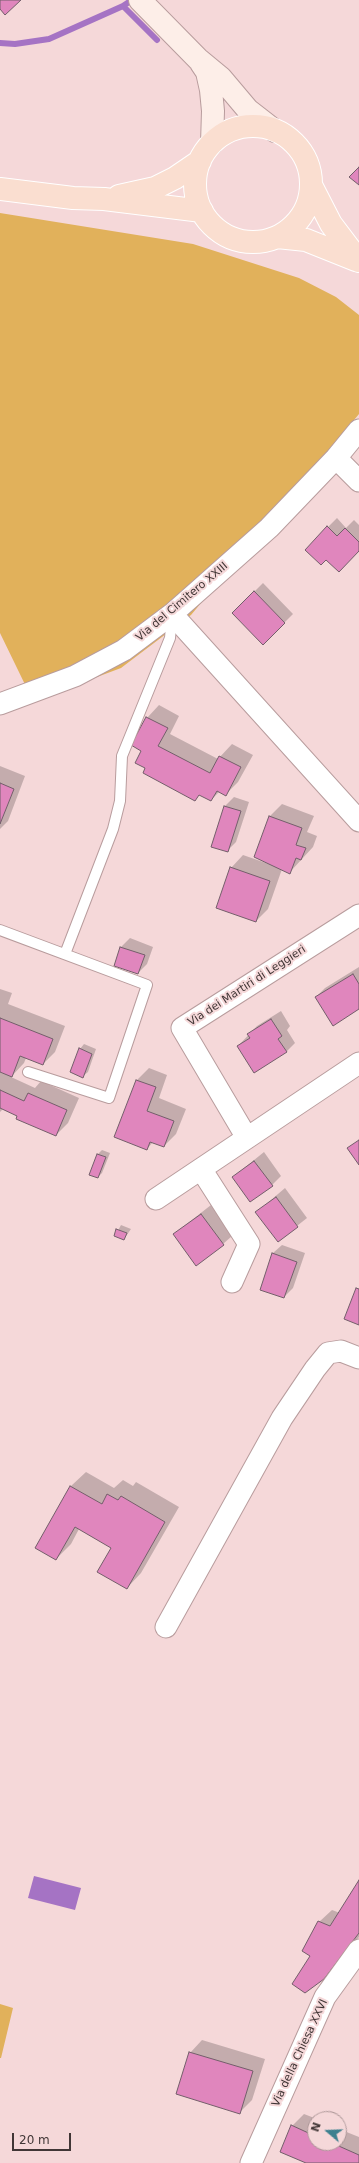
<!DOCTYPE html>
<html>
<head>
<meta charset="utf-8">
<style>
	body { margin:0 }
	#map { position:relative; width:359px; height:2163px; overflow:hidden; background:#f5d8d9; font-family:"DejaVu Sans",sans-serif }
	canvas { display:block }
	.north { position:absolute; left:307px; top:2111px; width:40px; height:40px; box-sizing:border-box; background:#f5d8d9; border:1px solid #ad9798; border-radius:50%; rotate:289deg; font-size:11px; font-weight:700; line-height:16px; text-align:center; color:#413636 }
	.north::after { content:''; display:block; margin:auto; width:14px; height:18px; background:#3c808f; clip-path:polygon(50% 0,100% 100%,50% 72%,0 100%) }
	.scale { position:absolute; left:12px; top:2133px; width:59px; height:18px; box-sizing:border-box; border:2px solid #413636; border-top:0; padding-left:5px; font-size:12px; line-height:14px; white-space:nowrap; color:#413636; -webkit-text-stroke:3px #f5d8d9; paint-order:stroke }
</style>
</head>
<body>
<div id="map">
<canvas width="359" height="2163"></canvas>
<div class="north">N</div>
<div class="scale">20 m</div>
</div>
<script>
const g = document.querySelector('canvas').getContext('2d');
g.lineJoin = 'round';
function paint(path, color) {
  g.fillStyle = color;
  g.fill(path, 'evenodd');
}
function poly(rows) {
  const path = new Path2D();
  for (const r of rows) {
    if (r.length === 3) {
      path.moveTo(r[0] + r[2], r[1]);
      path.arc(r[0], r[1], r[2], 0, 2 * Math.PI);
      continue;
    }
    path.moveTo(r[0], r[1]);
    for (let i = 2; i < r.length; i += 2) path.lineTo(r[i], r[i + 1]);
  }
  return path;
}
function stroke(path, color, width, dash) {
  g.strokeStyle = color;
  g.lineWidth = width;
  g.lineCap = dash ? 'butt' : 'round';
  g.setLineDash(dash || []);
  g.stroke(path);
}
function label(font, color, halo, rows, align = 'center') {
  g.font = font + ' "DejaVu Sans",sans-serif';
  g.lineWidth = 4;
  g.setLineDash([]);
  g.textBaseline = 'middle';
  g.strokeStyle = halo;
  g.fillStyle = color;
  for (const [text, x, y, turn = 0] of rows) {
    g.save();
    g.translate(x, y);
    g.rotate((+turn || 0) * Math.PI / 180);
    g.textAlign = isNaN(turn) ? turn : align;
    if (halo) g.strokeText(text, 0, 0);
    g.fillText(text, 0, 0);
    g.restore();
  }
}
const green = poly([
	[0,213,193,244,299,278,336,297,359,315,359,414,191,615,121,668,33,701,0,633],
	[0,2004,13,2008,1,2058,0,2058]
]);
const water = poly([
	[34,1876,81,1888,75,1910,28,1898]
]);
const shadow = poly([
	[337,518,346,528,354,520,359,525,359,550,339,570,328,527],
	[263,583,293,614,263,644,233,613],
	[159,705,179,716,170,734,218,759,232,744,253,755,238,782,226,794,220,791,211,800,200,794,195,799,146,768,142,750,147,718],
	[0,766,25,776,8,821,0,829],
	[234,797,249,802,236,842,227,851,225,806],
	[282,804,314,816,307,832,317,836,313,847,290,872,282,869,268,909,256,921,231,868,243,855,269,864,255,856,270,816],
	[130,938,153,947,147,964,138,973,115,965,121,947],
	[359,967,359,1008,316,997,325,988],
	[0,989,12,993,8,1004,65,1026,55,1052,43,1064,26,1058,24,1063,11,1077,35,1088,41,1081,79,1098,68,1123,56,1135,3,1109,0,1112],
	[281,1011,290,1026,287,1030,295,1043,286,1052,238,1046,257,1026],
	[84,1044,96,1049,88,1072,83,1076,80,1049],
	[149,1068,167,1075,159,1098,186,1109,176,1134,164,1146,153,1142,147,1149,116,1137,137,1080],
	[102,1150,110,1153,102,1173,98,1177,90,1174,98,1154],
	[264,1152,281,1176,272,1185,233,1177],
	[285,1188,307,1218,278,1241,257,1212],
	[211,1205,232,1236,223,1244,174,1234],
	[121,1225,131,1229,124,1239,115,1236],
	[282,1245,305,1253,293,1288,284,1297,261,1289,273,1253],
	[86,1472,114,1488,123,1480,133,1486,136,1482,179,1507,141,1573,127,1588,112,1548,79,1529,71,1544,56,1559,36,1547,71,1486],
	[359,1882,359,1937,323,1978,312,1956,319,1922,332,1910,340,1913],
	[202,2040,265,2059,252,2100,240,2112,190,2053],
	[304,2114,317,2119,315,2119,315,2143,339,2143,339,2129,359,2137,359,2163,308,2163,292,2126]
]);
const stream = poly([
	[123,6,157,40],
	[0,43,15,44,49,39,123,6,132,0]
]);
const building = poly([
	[0,0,21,0,5,15,0,9,0,0],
	[359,167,359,185,349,177,359,167],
	[327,526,337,536,345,528,359,542,359,551,339,572,326,560,321,565,305,550,327,526],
	[254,591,285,623,263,645,232,613,254,591],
	[146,717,168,728,158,746,210,773,219,756,241,767,226,796,217,791,211,801,199,795,195,801,143,773,145,768,135,763,141,751,131,745,146,717],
	[0,783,14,789,0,824,0,783],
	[224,806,241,811,228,852,211,847,224,806],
	[269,816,302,828,296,845,306,848,301,860,296,858,290,874,254,857,269,816],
	[230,867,270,881,256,922,216,908,230,867],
	[120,947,145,955,138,974,114,966,120,947],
	[353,974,359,984,359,1009,333,1026,315,997,353,974],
	[0,1018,53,1039,43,1065,20,1056,12,1077,0,1072,0,1018],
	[271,1019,282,1036,278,1039,287,1052,254,1073,237,1046,250,1038,247,1034,271,1019],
	[79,1048,92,1054,83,1078,70,1072,79,1048],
	[136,1080,156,1087,147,1111,174,1121,164,1147,150,1142,147,1150,114,1137,136,1080],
	[0,1090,24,1101,28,1093,67,1110,56,1136,16,1119,17,1116,0,1108,0,1090],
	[359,1140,359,1165,347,1148,359,1140],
	[97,1154,106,1157,98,1178,89,1175,97,1154],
	[254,1161,273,1186,250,1202,232,1177,254,1161],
	[276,1197,298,1227,278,1242,255,1212,276,1197],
	[201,1214,224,1245,196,1266,173,1234,201,1214],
	[116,1229,127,1233,124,1240,114,1236,116,1229],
	[272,1253,297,1262,284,1298,260,1290,272,1253],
	[356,1288,359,1289,359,1325,344,1319,356,1288],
	[70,1486,102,1504,107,1494,118,1500,121,1496,165,1522,127,1589,97,1572,111,1548,75,1527,56,1560,35,1548,70,1486],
	[359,1880,359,1933,324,1979,305,1993,292,1984,310,1956,302,1951,318,1921,330,1926,359,1880],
	[189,2052,253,2071,240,2114,176,2094,189,2052],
	[291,2125,315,2136,315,2143,332,2143,359,2155,359,2163,306,2163,280,2152,291,2125]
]);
const lane = poly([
	[0,930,147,985,109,1098,28,1072],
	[65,954,113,829,120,801,122,756,170,638,172,616]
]);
const street = poly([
	[336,458,359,481],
	[172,614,359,821],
	[0,704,75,676,124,650,172,614,269,528,336,458,359,430],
	[247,1138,182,1028,359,915],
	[201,1169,249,1244,232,1282],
	[156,1199,359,1063],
	[166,1627,282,1418,315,1369,328,1353,341,1351,359,1358],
	[251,2163,325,1997,359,1950]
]);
const secondary = poly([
	[140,0,198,59,221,78,248,110,275,131],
	[201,63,207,72,211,90,213,111,212,143]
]);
const primary = poly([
	[253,184,58],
	[311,185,331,224,359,261],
	[0,189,73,198,104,199,202,211],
	[119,196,155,188,175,178,200,161],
	[277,237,306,240,356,260]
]);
const streetNames = [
	["Via del Cimitero XXIII",182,602,-40],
	["Via dei Martiri di Leggieri",247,986,-33],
	["Via della Chiesa XXVI",300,2053,-65]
];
paint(green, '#e1b15b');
paint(water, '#a573c4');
paint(shadow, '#0003');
stroke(stream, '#a573c4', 6);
paint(building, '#e086bd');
stroke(building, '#735e6a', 1);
stroke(lane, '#b89c9d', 12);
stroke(street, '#b89c9d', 23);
stroke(secondary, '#b89c9d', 24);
stroke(primary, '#fff', 24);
stroke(lane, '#fff', 10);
stroke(street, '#fff', 21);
stroke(secondary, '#fdeee8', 22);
stroke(primary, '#faded0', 22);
label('11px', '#413636', '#f5d8d9', streetNames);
</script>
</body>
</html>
